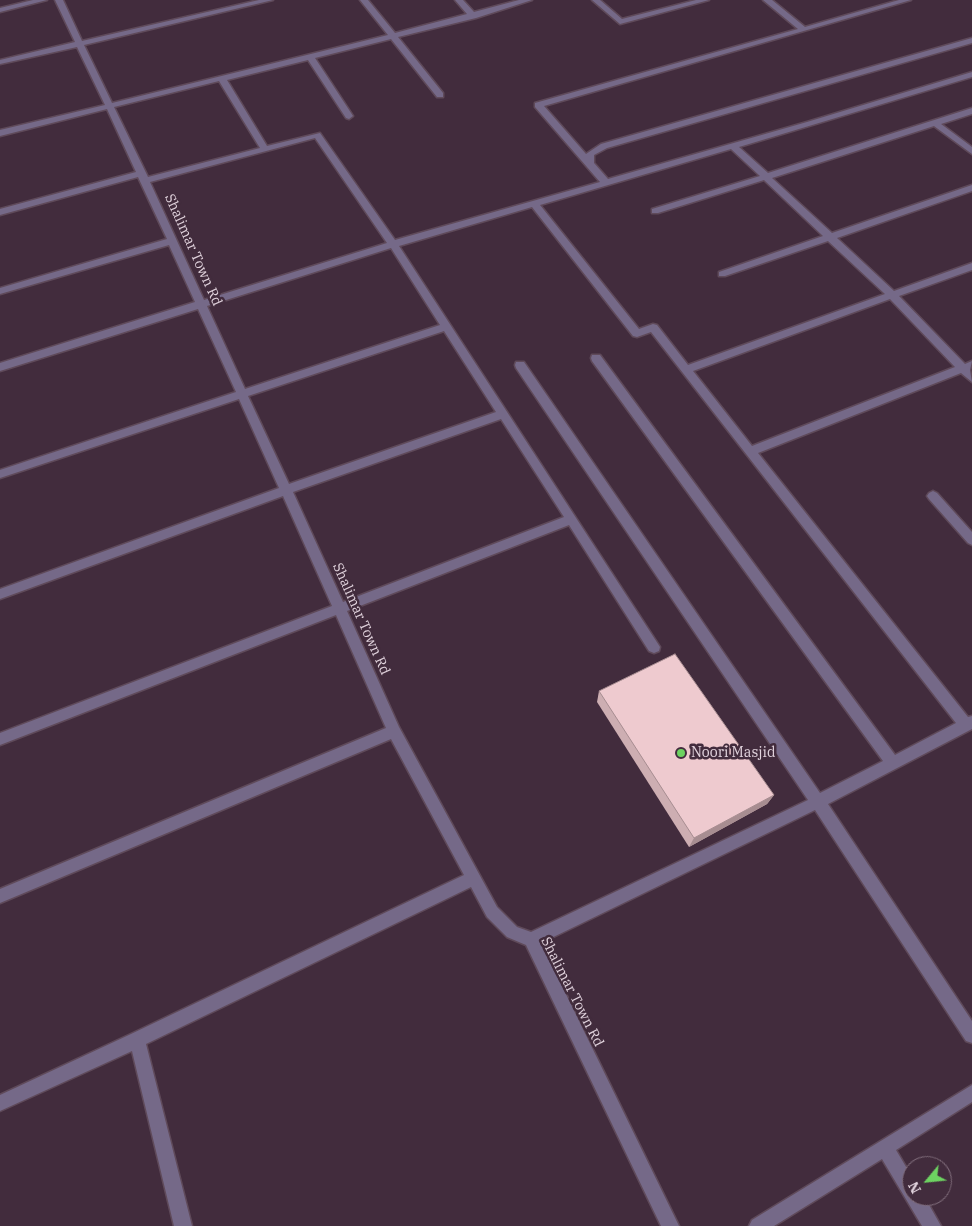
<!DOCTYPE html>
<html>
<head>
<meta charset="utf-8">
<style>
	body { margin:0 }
	#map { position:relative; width:972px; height:1226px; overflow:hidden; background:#422c3d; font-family:"IBM Plex Serif",serif }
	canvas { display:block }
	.north { position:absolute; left:902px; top:1156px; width:50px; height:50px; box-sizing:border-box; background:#422c3d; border:1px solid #826f7d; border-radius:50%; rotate:242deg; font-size:14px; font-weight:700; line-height:20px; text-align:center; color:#e1d3dd }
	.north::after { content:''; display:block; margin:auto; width:18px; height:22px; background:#6dd361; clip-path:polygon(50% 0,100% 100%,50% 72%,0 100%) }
</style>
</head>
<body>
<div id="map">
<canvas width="972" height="1226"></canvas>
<div class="north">N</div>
</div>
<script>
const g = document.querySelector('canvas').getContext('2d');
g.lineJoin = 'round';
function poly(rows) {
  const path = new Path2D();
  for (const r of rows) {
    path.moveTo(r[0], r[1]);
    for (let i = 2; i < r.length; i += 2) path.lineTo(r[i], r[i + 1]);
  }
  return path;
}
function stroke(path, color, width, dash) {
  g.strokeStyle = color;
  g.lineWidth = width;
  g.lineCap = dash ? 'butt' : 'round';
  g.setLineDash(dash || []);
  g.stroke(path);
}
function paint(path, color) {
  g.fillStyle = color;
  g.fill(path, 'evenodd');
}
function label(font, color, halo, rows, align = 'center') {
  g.font = font + ' "IBM Plex Serif",serif';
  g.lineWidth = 5;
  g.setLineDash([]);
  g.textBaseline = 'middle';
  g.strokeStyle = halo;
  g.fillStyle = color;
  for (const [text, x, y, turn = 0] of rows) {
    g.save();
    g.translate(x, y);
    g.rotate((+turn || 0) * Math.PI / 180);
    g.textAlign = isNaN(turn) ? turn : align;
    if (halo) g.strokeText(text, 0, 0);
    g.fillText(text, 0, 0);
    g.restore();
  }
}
const minor = poly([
	[33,0,47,0,0,12,0,8,33,0],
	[55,0,63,0,82,41,259,0,273,0,84,45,112,103,388,35,360,0,368,0,395,33,467,14,455,0,463,0,474,12,519,0,532,0,476,18,398,37,443,93,443,97,437,97,391,39,315,58,353,116,349,119,346,118,308,60,227,80,267,146,320,133,395,240,600,182,535,107,535,103,798,29,763,0,772,0,805,27,899,0,911,0,544,106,586,154,601,144,972,38,972,43,607,148,594,155,594,163,608,179,807,122,972,72,972,77,739,147,768,173,972,108,972,114,941,124,972,147,972,154,934,126,772,178,832,233,972,185,972,191,837,238,894,291,972,263,972,270,899,296,965,364,972,361,970,370,972,382,961,373,758,453,968,717,972,716,972,729,828,804,972,1021,972,1043,966,1041,815,810,541,943,679,1226,661,1226,526,945,507,937,487,917,471,887,146,1044,192,1226,174,1226,132,1051,0,1111,0,1095,131,1034,464,875,391,739,0,903,0,889,386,728,336,615,0,745,0,733,332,606,283,496,0,599,0,589,279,488,239,399,0,478,0,470,236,392,198,309,0,371,0,363,195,302,169,245,0,294,0,288,167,239,138,177,0,215,0,209,136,172,107,109,0,136,0,130,105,105,77,47,0,64,0,60,75,42,55,0],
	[219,81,260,148,148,177,114,107,219,81],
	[315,138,387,243,204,300,150,182,315,138],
	[731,149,760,176,652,209,652,213,658,213,764,180,823,236,719,272,719,276,725,276,828,241,885,294,688,365,657,325,653,324,639,329,540,205,731,149],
	[532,207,633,336,637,337,651,332,956,723,895,755,600,355,592,355,591,358,592,361,883,761,820,793,524,362,516,362,515,365,516,368,808,800,531,932,517,927,497,907,399,727,347,611,569,525,649,651,654,653,659,651,660,647,399,246,532,207],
	[391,248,440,325,245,389,207,306,391,248],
	[890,299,955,367,752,446,693,371,890,299],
	[444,331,496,412,289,484,248,396,444,331],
	[501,419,564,517,343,602,293,492,501,419],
	[592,0,600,0,622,19,696,0,709,0,620,24,592,0],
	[933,491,937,493,972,532,972,545,968,543,929,499,927,496,929,493,933,491],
	[972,1085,972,1102,896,1150,912,1177,912,1196,924,1196,941,1226,922,1226,882,1159,774,1226,749,1226,752,1220,972,1085]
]);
const wall = poly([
	[599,691,774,795,767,804,689,847,597,702]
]);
const shadedWall = poly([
	[774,795,767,804,689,847,694,838]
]);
const building = poly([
	[675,654,774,795,694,838,599,691,675,654]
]);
const markers = [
	[681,753,5,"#6dd361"]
];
const streetNames = [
	["Shalimar Town Rd",193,250,66],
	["Shalimar Town Rd",361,619,66],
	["Shalimar Town Rd",572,992,63]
];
const poiNames = [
	["Noori Masjid",691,753]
];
stroke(minor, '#5f4a5a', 3);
paint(minor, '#756988');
paint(wall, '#cdaeb2');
paint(shadedWall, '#a78d91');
paint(building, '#eecacf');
stroke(building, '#a78d91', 1);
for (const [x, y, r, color] of markers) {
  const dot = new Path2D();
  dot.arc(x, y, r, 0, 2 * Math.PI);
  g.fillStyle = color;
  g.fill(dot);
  stroke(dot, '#422c3d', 2);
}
label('14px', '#e1d3dd', '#422c3d', streetNames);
label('14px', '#e1d3dd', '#422c3d', poiNames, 'left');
</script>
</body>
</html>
